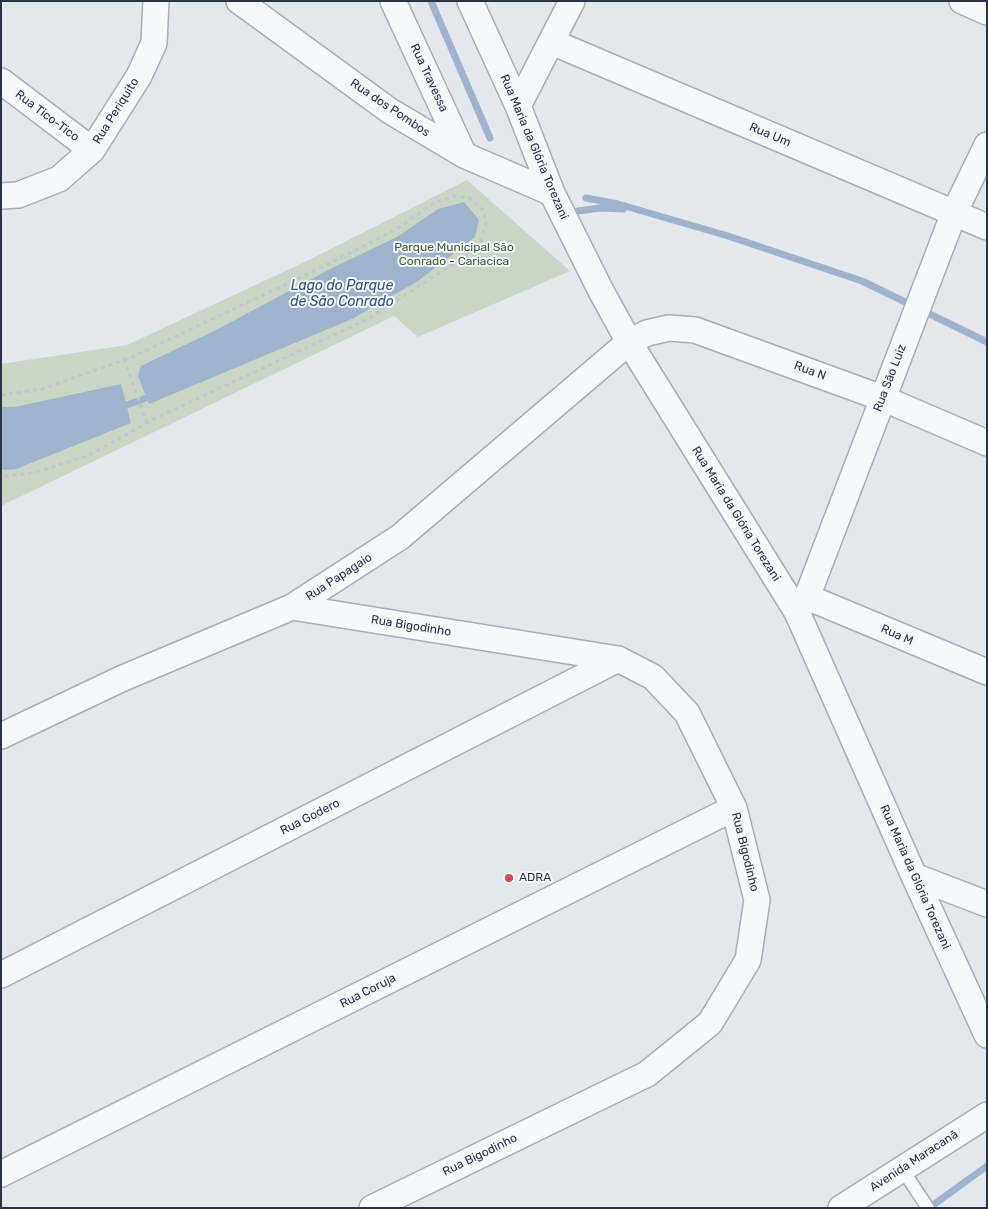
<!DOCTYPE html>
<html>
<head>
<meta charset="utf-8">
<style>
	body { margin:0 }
	#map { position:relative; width:988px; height:1209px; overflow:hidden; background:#e4e7ec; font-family:Rubik,sans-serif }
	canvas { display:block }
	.frame { position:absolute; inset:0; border:2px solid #2b3445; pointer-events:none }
</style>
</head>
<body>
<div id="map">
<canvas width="988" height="1209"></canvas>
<div class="frame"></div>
</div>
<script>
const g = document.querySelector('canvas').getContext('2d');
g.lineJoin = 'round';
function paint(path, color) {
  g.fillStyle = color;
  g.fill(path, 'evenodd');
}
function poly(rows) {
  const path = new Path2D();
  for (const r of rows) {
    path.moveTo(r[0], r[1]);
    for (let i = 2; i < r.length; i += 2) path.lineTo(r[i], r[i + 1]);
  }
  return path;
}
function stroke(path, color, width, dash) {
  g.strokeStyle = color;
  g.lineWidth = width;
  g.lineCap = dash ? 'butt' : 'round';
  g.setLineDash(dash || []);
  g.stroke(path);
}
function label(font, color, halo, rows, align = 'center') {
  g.font = font + ' Rubik,sans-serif';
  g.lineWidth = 4;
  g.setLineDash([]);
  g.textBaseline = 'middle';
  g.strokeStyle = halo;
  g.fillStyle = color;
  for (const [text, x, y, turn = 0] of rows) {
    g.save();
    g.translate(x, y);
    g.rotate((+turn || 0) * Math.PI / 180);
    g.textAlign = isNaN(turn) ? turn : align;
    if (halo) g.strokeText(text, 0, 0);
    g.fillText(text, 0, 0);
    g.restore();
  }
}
const green = poly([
	[467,180,570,271,418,337,394,316,1,506,1,364,127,345,313,258]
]);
const water = poly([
	[464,202,479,220,475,237,418,281,352,319,149,404,138,376,141,366,216,330,334,267,397,237,438,209],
	[121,384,131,423,16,469,1,470,1,407,15,407]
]);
const stream = poly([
	[431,1,490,138],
	[586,198,618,204,728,236,862,281,987,342],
	[578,211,600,208,623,209],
	[118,408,155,395],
	[929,1208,987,1166]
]);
const path = poly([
	[124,359,147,423],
	[1,395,42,389,132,357,314,271,395,230,433,204,453,196,470,198,483,210,486,224,478,248,368,319,160,416,87,456,33,473,1,477]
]);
const lane = poly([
	[902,1169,928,1208]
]);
const street = poly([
	[239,1,390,111,464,155,552,193],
	[393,1,464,155],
	[470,1,518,106,552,193,601,291,629,342,797,612,914,876,987,1035],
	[962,1,987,12],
	[552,42,987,227],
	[1,81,92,150],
	[518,106,572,1],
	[1,196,18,195,59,179,92,150,139,76,154,43,156,1],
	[807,597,987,672],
	[292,607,618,659,653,677,687,713,734,808,757,900,748,960,710,1023,647,1074,372,1208],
	[797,612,807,597,954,213,987,145],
	[1,736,121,679,292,607,400,537,629,342,647,333,669,328,695,330,882,398,987,443],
	[914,876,987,904],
	[1,975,618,659],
	[1,1174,734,808],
	[841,1208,987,1115]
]);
const markers = [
	[509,878,5,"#d1495b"]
];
const streetNames = [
	["Rua Travessa",429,78,65],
	["Rua dos Pombos",390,108,34],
	["Rua Periquito",116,111,-58],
	["Rua Tico-Tico",47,116,37],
	["Rua Um",770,135,23],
	["Rua Maria da Glória Torezani",534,147,67],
	["Rua N",810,371,20],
	["Rua São Luiz",890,378,-69],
	["Rua Maria da Glória Torezani",736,514,58],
	["Rua Papagaio",339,577,-33],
	["Rua Bigodinho",411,626,9],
	["Rua M",897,635,23],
	["Rua Godero",310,817,-27],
	["Rua Bigodinho",745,852,76],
	["Rua Maria da Glória Torezani",915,877,66],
	["Rua Coruja",368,991,-27],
	["Rua Bigodinho",480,1155,-26],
	["Avenida Maracanã",914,1161,-33]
];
const parkNames = [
	["Parque Municipal São",454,248],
	["Conrado - Cariacica",454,262]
];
const poiNames = [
	["ADRA",519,878]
];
const waterNames = [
	["Lago do Parque",342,286],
	["de São Conrado",342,302]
];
paint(green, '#c9d6c5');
paint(water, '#9fb4cc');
stroke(stream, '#9fb4cc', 7);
stroke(lane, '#a9aeb7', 15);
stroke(street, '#a9aeb7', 28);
stroke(path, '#c2c5cb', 3, [4, 4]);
stroke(lane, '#f7f8fa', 12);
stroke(street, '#f7f8fa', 25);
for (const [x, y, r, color] of markers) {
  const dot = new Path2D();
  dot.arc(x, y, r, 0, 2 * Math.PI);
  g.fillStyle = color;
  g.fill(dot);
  stroke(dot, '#f4f6f9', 2);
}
label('12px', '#2b3445', '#f4f6f9', streetNames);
label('12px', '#3f6138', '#f4f6f9', parkNames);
label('12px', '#2b3445', '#f4f6f9', poiNames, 'left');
label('italic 14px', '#34527a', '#f4f6f9', waterNames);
</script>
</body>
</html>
